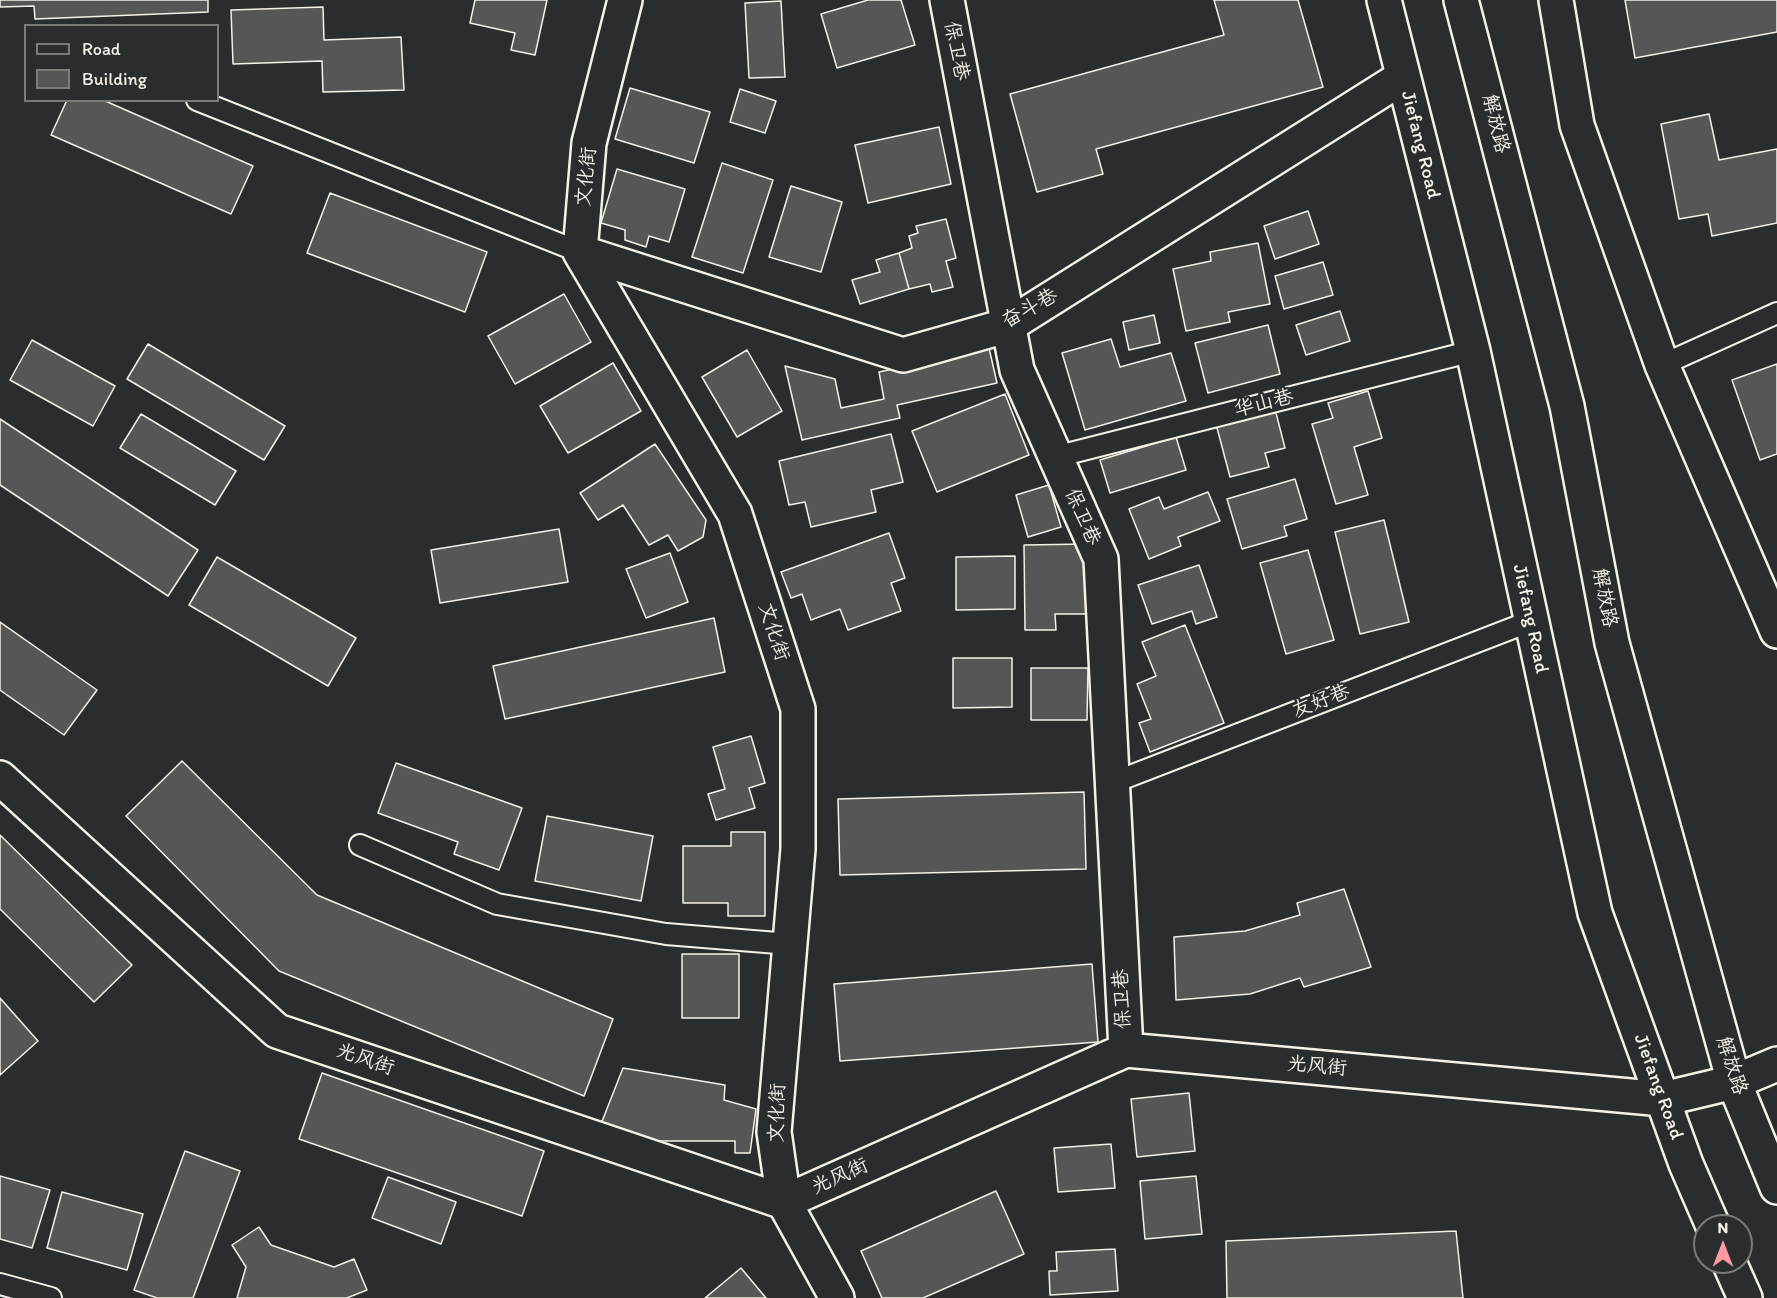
<!DOCTYPE html>
<html>
<head>
<meta charset="utf-8">
<style>
	body { margin:0 }
	#map { position:relative; width:1777px; height:1298px; overflow:hidden; background:#2a2d2e; font-family:Itim,sans-serif }
	canvas { display:block }
	.legend { position:absolute; left:24px; top:24px; width:195px; height:78px; box-sizing:border-box; background:#2a2d2e; border:2px solid #7b7b78; margin:0; padding:8px 10px; list-style:none; font-size:18px; color:#f4f1e8 }
	.legend li { display:flex; align-items:center; gap:12px; height:30px }
	.legend b { width:30px; border:2px solid #7b7b78 }
	.north { position:absolute; left:1693px; top:1214px; width:60px; height:60px; box-sizing:border-box; background:#2a2d2e; border:2px solid #7b7b78; border-radius:50%; rotate:0deg; font-size:16px; font-weight:700; line-height:24px; text-align:center; color:#f4f1e8 }
	.north::after { content:''; display:block; margin:auto; width:21px; height:27px; background:#ff9aa2; clip-path:polygon(50% 0,100% 100%,50% 72%,0 100%) }
</style>
</head>
<body>
<div id="map">
<canvas width="1777" height="1298"></canvas>
<ul class="legend">
<li><b style="height:8px;background:#2a2d2e"></b>Road</li>
<li><b style="height:16px;background:#555756"></b>Building</li>
</ul>
<div class="north">N</div>
</div>
<script>
const g = document.querySelector('canvas').getContext('2d');
g.lineJoin = 'round';
function paint(path, color) {
  g.fillStyle = color;
  g.fill(path, 'evenodd');
}
function poly(rows) {
  const path = new Path2D();
  for (const r of rows) {
    path.moveTo(r[0], r[1]);
    for (let i = 2; i < r.length; i += 2) path.lineTo(r[i], r[i + 1]);
  }
  return path;
}
function stroke(path, color, width, dash) {
  g.strokeStyle = color;
  g.lineWidth = width;
  g.lineCap = dash ? 'butt' : 'round';
  g.setLineDash(dash || []);
  g.stroke(path);
}
function label(font, color, halo, rows, align = 'center') {
  g.font = font + ' Itim,"LXGW WenKai TC",sans-serif';
  g.lineWidth = 4.5;
  g.setLineDash([]);
  g.textBaseline = 'middle';
  g.strokeStyle = halo;
  g.fillStyle = color;
  for (const [text, x, y, turn = 0] of rows) {
    g.save();
    g.translate(x, y);
    g.rotate((+turn || 0) * Math.PI / 180);
    g.textAlign = isNaN(turn) ? turn : align;
    if (halo) g.strokeText(text, 0, 0);
    g.fillText(text, 0, 0);
    g.restore();
  }
}
const building = poly([
	[0,0,208,0,208,12,35,19,34,6,0,7,0,0],
	[475,0,547,0,535,55,511,50,515,33,470,23,475,0],
	[868,0,901,0,915,45,837,68,821,14,868,0],
	[1214,0,1298,0,1323,87,1096,149,1103,174,1037,192,1010,94,1224,35,1214,0],
	[1625,0,1777,0,1777,32,1635,58,1625,0],
	[781,1,785,77,749,78,745,3,781,1],
	[323,7,324,40,401,37,404,90,323,92,322,61,233,64,231,10,323,7],
	[630,88,710,112,694,163,615,139,630,88],
	[740,89,776,101,765,133,730,122,740,89],
	[67,100,103,100,253,166,231,214,51,135,67,100],
	[1709,114,1719,160,1777,149,1777,223,1712,236,1708,214,1679,219,1661,124,1709,114],
	[939,127,951,184,868,203,855,145,939,127],
	[722,163,773,180,743,273,692,257,722,163],
	[617,169,685,189,669,242,649,236,646,247,625,240,625,230,601,223,617,169],
	[791,186,842,202,821,272,769,257,791,186],
	[330,193,487,252,465,312,307,253,330,193],
	[1308,211,1319,244,1275,259,1264,226,1308,211],
	[946,219,956,258,946,261,953,287,932,292,930,284,909,289,899,253,912,248,909,236,918,233,916,226,946,219],
	[1258,243,1270,304,1228,312,1230,322,1186,331,1173,269,1211,261,1210,252,1258,243],
	[899,253,909,289,860,304,852,280,880,272,876,260,899,253],
	[1323,262,1333,295,1284,309,1275,276,1323,262],
	[564,294,591,342,515,384,488,336,564,294],
	[1340,311,1350,341,1306,355,1296,325,1340,311],
	[1154,315,1160,343,1129,350,1123,322,1154,315],
	[1268,325,1280,374,1208,393,1195,343,1268,325],
	[1111,339,1120,367,1171,353,1186,401,1085,430,1062,353,1111,339],
	[32,340,115,386,93,426,10,380,32,340],
	[148,344,285,426,264,460,127,379,148,344],
	[989,348,997,383,897,405,900,418,802,440,785,366,835,379,841,408,884,399,879,372,989,348],
	[747,350,782,411,737,437,702,377,747,350],
	[613,363,641,411,568,453,540,406,613,363],
	[1777,364,1777,454,1760,460,1732,380,1777,364],
	[1368,391,1382,438,1354,447,1368,495,1336,504,1312,424,1333,418,1328,403,1368,391],
	[1005,394,1029,455,937,492,912,431,1005,394],
	[1275,409,1285,448,1265,453,1269,467,1230,477,1216,424,1275,409],
	[141,414,236,471,215,505,120,448,141,414],
	[0,419,198,550,168,596,0,485,0,419],
	[891,434,903,482,871,490,876,512,811,527,805,502,789,505,779,461,891,434],
	[1176,437,1186,470,1110,493,1100,460,1176,437],
	[655,444,706,520,703,537,678,551,668,535,649,545,623,505,598,520,580,493,655,444],
	[1295,479,1307,519,1284,526,1287,536,1242,549,1227,499,1295,479],
	[1049,485,1061,527,1028,537,1016,495,1049,485],
	[1208,492,1220,521,1178,537,1181,546,1149,559,1129,509,1159,497,1164,509,1208,492],
	[1384,520,1409,622,1360,634,1335,532,1384,520],
	[559,529,568,582,440,603,431,550,559,529],
	[889,533,905,578,891,583,901,611,848,630,840,609,811,620,802,594,791,598,781,572,889,533],
	[1087,544,1088,614,1055,614,1056,630,1025,630,1024,545,1087,544],
	[1308,550,1334,640,1286,654,1260,563,1308,550],
	[670,553,688,602,646,618,626,569,670,553],
	[1015,556,1015,609,956,610,956,557,1015,556],
	[217,557,356,638,328,686,189,605,217,557],
	[1199,565,1217,617,1196,624,1192,611,1152,624,1138,585,1199,565],
	[714,618,725,672,505,719,493,666,714,618],
	[0,622,97,690,64,735,0,690,0,622],
	[1185,625,1224,723,1150,752,1139,723,1151,719,1137,684,1156,676,1142,642,1185,625],
	[953,658,1012,658,1012,707,953,708,953,658],
	[1031,668,1088,668,1087,720,1031,720,1031,668],
	[751,736,765,783,749,788,755,808,716,820,708,794,725,789,713,747,751,736],
	[182,761,317,895,613,1019,584,1096,279,971,126,816,182,761],
	[396,763,522,808,499,870,454,854,458,842,378,813,396,763],
	[1084,792,1086,869,840,875,838,799,1084,792],
	[547,816,653,836,641,901,535,881,547,816],
	[731,832,765,832,765,916,728,916,728,903,683,903,683,846,731,846,731,832],
	[0,835,132,965,94,1002,0,909,0,835],
	[1344,889,1371,967,1304,987,1300,978,1250,994,1176,1000,1174,937,1245,931,1300,915,1297,903,1344,889],
	[682,954,739,954,739,1018,682,1018,682,954],
	[1092,964,1098,1042,840,1061,834,984,1092,964],
	[0,998,38,1041,0,1075,0,998],
	[623,1068,725,1085,724,1100,756,1109,750,1153,735,1153,735,1141,650,1141,601,1124,623,1068],
	[322,1073,544,1151,522,1216,299,1139,322,1073],
	[1189,1093,1195,1151,1137,1157,1131,1099,1189,1093],
	[1111,1144,1115,1188,1058,1192,1054,1148,1111,1144],
	[185,1151,240,1171,193,1298,157,1298,134,1290,185,1151],
	[0,1176,50,1190,32,1248,0,1239,0,1176],
	[1196,1176,1202,1234,1145,1239,1140,1181,1196,1176],
	[388,1177,456,1202,441,1244,372,1218,388,1177],
	[996,1191,1024,1254,923,1298,882,1298,861,1251,996,1191],
	[62,1192,143,1214,127,1270,47,1248,62,1192],
	[259,1227,271,1245,334,1267,354,1259,367,1290,347,1298,237,1298,246,1267,232,1245,259,1227],
	[1456,1231,1463,1298,1227,1298,1226,1241,1456,1231],
	[1115,1249,1118,1291,1050,1295,1049,1271,1057,1271,1056,1252,1115,1249],
	[741,1268,766,1298,705,1298,741,1268]
]);
const service = poly([
	[197,100,580,252],
	[1662,365,1777,313],
	[1055,457,1473,351],
	[1112,783,1531,621],
	[360,845,497,904,666,934,790,944],
	[0,1284,51,1298]
]);
const minor = poly([
	[625,0,589,143,580,252,735,514,798,709,798,849,774,1132,784,1202,837,1298],
	[947,0,1017,370,1101,559,1126,1050],
	[1556,0,1577,125,1662,365,1777,631],
	[580,252,903,355,1009,325,1403,77],
	[0,778,277,1031,784,1202,1126,1050,1663,1099,1734,1082,1777,1064]
]);
const primary = poly([
	[1384,0,1473,351,1595,913,1686,1164,1713,1226],
	[1461,0,1567,406,1612,643,1734,1082,1777,1187],
	[1729,1262,1745,1298]
]);
const streetNames = [
	["保卫巷",956,51,79],
	["解放路",1495,124,76],
	["Jiefang Road",1420,145,76],
	["文化街",587,177,-84],
	["奋斗巷",1030,309,-29],
	["华山巷",1264,404,-14],
	["保卫巷",1082,517,66],
	["解放路",1604,598,79],
	["Jiefang Road",1530,619,78],
	["文化街",773,632,72],
	["友好巷",1321,702,-21],
	["保卫巷",1123,999,-93],
	["光风街",365,1060,19],
	["解放路",1731,1066,72],
	["光风街",1317,1067,5],
	["Jiefang Road",1658,1087,70],
	["文化街",778,1113,-88],
	["光风街",840,1177,-24]
];
paint(building, '#555756');
stroke(building, '#f4f1e8', 1.5);
stroke(service, '#f4f1e8', 24);
stroke(minor, '#f4f1e8', 38);
stroke(primary, '#f4f1e8', 38);
stroke(service, '#2a2d2e', 20);
stroke(minor, '#2a2d2e', 33);
stroke(primary, '#2a2d2e', 33);
label('20px', '#f4f1e8', '#2a2d2e', streetNames);
</script>
</body>
</html>
